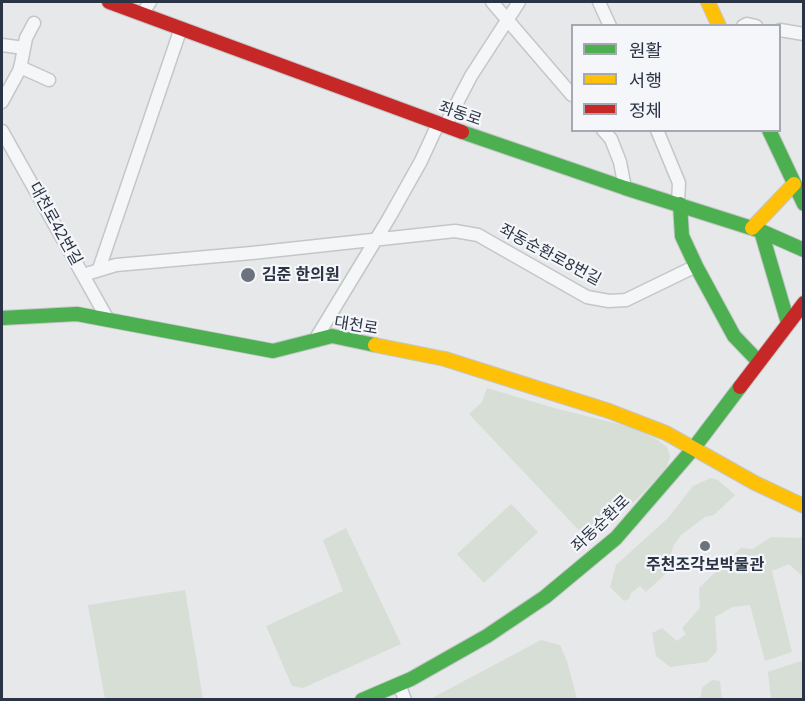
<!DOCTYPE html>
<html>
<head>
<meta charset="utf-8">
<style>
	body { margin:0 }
	#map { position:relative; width:805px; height:701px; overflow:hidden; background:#e6e8ea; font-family:"Noto Sans","Noto Sans KR",sans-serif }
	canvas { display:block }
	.frame { position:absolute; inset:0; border:3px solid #2b3445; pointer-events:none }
	.legend { position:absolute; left:571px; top:24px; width:210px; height:108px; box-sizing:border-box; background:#f4f6f9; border:2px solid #a4a8b1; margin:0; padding:8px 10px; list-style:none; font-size:18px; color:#2b3445 }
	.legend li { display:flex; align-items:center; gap:12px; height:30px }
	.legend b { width:30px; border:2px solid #a4a8b1 }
</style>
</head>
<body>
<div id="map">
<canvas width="805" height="701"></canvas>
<div class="frame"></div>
<ul class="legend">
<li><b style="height:8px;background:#4caf50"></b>원활</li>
<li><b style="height:8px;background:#ffc107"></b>서행</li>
<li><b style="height:8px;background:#c62828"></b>정체</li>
</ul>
</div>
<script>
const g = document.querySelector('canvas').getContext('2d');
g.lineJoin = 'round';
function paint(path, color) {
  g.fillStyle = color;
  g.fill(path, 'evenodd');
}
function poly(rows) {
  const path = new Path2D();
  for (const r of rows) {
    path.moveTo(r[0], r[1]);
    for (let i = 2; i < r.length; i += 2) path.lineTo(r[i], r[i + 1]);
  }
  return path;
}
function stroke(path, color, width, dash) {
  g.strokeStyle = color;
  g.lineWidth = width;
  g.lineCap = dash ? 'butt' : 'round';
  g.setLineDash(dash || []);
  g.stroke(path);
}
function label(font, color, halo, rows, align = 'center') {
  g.font = font + ' "Noto Sans","Noto Sans KR",sans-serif';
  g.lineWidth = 4.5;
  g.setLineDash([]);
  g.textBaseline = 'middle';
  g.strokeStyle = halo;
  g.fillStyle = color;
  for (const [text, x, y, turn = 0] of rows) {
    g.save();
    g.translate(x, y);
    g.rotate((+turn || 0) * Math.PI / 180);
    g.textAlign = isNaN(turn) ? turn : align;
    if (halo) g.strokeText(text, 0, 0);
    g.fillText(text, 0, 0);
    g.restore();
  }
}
const green = poly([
	[487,388,554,408,631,427,656,439,667,447,670,457,666,469,637,499,589,541,469,414,482,402],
	[711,478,718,480,735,495,714,515,705,517,681,535,673,546,670,560,674,566,646,592,640,586,631,593,629,599,624,601,610,587,616,565,668,518,693,486],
	[511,504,538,532,484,583,457,554],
	[346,528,401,644,303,688,292,686,266,626,343,591,323,540],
	[803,536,803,577,789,564,772,571,792,652,765,661,750,605,732,607,715,617,717,651,707,662,670,667,656,656,652,633,662,628,677,641,686,634,682,628,700,608,699,588,741,548,753,549,771,537,798,538],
	[185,590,203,699,105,699,88,605],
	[541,640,560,645,567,661,577,699,433,699,434,697],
	[801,661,803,662,803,699,771,699,768,672],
	[712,680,720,681,722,699,698,699,701,696,702,688]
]);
const street = poly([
	[492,2,572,95],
	[599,2,610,26],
	[142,14,150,2],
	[743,26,747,24,756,26],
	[780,30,804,34],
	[2,45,24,48],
	[20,67,49,80],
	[2,102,20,69,26,38,34,23],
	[445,126,471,76,519,2],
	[603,130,611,139,620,162,625,188],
	[657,130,679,183,678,204],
	[2,131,107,318],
	[99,269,181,28],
	[83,275,116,265,252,253,455,231,478,235,587,297,609,301,626,300,696,266],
	[315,340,389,218,421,161,438,124],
	[399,684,405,700]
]);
const fast = poly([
	[769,130,804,204],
	[462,132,625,188,761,231,804,250],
	[680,204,682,236,696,266,734,336,758,361],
	[761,231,788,323],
	[2,318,77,314,273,351,332,336,375,345],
	[362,700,411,679,487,636,545,597,616,538,693,449,740,387]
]);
const slow = poly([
	[708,2,719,26],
	[752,228,794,184],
	[375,345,445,359,609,411,666,433,755,483,804,506]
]);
const jam = poly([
	[109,2,462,132],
	[740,387,804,303]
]);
const markers = [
	[248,275,8,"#6c737f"],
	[705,546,6,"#6c737f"]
];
const streetNames = [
	["좌동로",460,114,19],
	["대천로42번길",55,224,61],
	["좌동순환로8번길",550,255,28],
	["대천로",356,326,9],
	["좌동순환로",601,524,-44]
];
const poiNames = [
	["김준 한의원",262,275],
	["주천조각보박물관",705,565,"center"]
];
paint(green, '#d6ded6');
stroke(street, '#c4c6c8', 15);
stroke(fast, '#c4c6c8', 16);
stroke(slow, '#c4c6c8', 16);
stroke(jam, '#c4c6c8', 16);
stroke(street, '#f5f6f7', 12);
stroke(fast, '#4caf50', 14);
stroke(slow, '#ffc107', 14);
stroke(jam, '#c62828', 14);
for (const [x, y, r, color] of markers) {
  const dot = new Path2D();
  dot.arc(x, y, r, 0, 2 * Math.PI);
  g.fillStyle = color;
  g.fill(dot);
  stroke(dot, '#f4f6f9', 2);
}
label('16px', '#2b3445', '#f4f6f9', streetNames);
label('bold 16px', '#2b3445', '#f4f6f9', poiNames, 'left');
</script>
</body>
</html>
